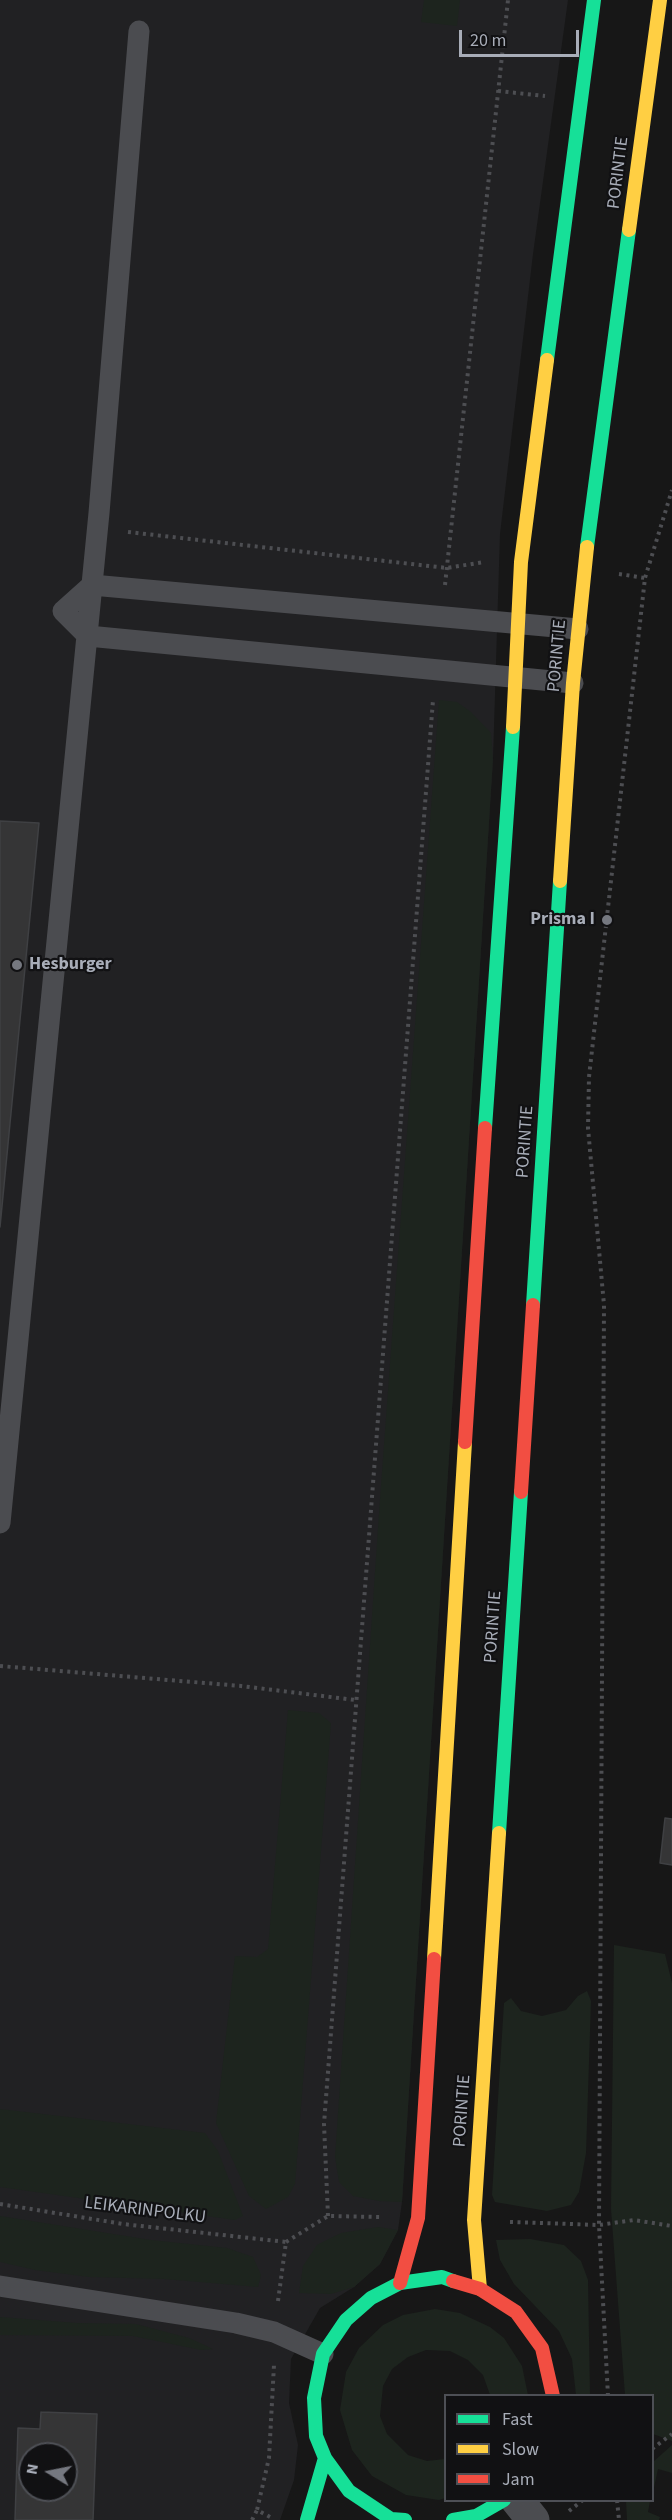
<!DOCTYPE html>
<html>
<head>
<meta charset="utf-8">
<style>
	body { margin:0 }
	#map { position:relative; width:672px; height:2520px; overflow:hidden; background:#171717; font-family:"Source Sans 3",sans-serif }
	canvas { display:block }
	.legend { position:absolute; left:444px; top:2394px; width:210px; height:108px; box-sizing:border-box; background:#111113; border:2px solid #4d4f55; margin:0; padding:8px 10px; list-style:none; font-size:18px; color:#a8adb8 }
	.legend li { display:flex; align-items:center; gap:12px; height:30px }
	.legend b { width:30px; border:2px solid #4d4f55 }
	.north { position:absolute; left:18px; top:2442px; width:60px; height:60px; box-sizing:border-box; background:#111113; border:2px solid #4d4f55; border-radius:50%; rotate:280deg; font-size:16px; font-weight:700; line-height:24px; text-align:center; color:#a8adb8 }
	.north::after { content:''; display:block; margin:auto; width:21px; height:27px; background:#757880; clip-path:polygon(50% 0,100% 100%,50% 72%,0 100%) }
	.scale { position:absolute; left:459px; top:30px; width:120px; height:27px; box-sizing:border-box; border:3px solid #a8adb8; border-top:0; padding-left:8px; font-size:18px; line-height:21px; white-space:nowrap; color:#a8adb8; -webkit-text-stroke:4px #111113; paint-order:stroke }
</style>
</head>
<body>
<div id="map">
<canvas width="672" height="2520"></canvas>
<ul class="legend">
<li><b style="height:8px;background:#16e098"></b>Fast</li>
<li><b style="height:8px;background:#ffcf43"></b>Slow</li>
<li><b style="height:8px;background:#f24e42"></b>Jam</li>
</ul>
<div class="north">N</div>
<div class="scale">20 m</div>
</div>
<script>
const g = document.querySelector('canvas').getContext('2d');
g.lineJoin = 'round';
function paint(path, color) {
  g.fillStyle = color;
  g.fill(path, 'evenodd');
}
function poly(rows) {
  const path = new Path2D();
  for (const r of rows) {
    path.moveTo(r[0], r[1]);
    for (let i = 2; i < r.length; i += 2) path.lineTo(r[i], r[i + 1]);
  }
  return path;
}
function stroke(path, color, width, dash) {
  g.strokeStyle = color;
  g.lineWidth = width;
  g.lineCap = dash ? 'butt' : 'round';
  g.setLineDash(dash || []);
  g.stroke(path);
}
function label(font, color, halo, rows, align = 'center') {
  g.font = font + ' "Source Sans 3",sans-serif';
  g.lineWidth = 4.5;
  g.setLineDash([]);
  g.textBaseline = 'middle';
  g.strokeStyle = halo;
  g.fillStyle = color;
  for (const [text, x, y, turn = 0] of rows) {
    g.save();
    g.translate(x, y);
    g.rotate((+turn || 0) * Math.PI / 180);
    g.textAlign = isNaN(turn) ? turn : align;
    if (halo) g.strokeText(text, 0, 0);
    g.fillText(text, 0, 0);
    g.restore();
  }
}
const built = poly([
	[0,0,568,0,533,254,500,534,493,759,402,2202,398,2230,380,2264,354,2287,320,2308,291,2359,289,2403,298,2445,294,2480,280,2520,0,2520],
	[30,2454,66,2454,66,2490,30,2490]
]);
const green = poly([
	[424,0,460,0,457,26,421,22],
	[439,700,457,702,471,712,491,733,493,759,402,2202,379,2201,353,2196,339,2182,335,2157,380,1499],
	[288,1710,319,1713,331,1723,295,2184,288,2197,266,2209,249,2196,216,2123,235,1956,257,1957,268,1949],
	[614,1945,665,1954,672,1983,672,2441,653,2434,652,2396,625,2395,611,2209],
	[587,1991,591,2001,586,2153,579,2192,571,2205,547,2211,495,2202,492,2195,504,2003,511,1998,521,2011,542,2016,566,2010,578,1996],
	[0,2109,205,2133,218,2151,243,2216,235,2220,0,2187],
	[0,2216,151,2240,227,2248,253,2257,261,2275,258,2287,164,2279,89,2277,35,2270,0,2262],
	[378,2227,398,2230,380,2264,354,2287,331,2294,299,2293,303,2266,317,2245,341,2233],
	[530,2239,564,2245,581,2261,588,2280,590,2395,576,2395,572,2359,559,2331,514,2284,500,2260,496,2240],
	[435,2309,460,2313,490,2327,504,2338,522,2366,528,2395,490,2395,483,2375,468,2360,450,2351,426,2350,408,2357,392,2369,383,2386,380,2416,387,2434,408,2455,427,2461,445,2459,445,2498,439,2500,406,2495,372,2476,352,2450,340,2410,346,2372,359,2348,383,2325,403,2315],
	[0,2317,77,2323,136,2324,189,2338,213,2349,201,2350,133,2336,0,2335],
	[672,2445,672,2473,658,2469,653,2492,653,2462],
	[626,2501,650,2501,648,2512,660,2517,659,2520,627,2520]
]);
const building = poly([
	[0,821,39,823,0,1227,0,821],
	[665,1818,672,1819,672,1865,660,1863,665,1818],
	[41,2412,97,2414,93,2520,15,2520,18,2428,40,2429,41,2412],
	[30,2454,66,2454,66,2490,30,2490,30,2454]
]);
const path = poly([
	[498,91,545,96],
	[128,532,447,568,484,562],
	[619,574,645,578],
	[445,585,508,0],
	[0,1666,241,1686,355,1700],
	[0,2204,123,2224,286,2242],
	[328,2216,324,2124,433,700],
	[510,2222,599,2225,634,2220,672,2226],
	[286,2242,328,2216,380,2217],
	[278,2301,286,2242],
	[608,2396,599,2225,604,1305,588,1128,589,1077,645,578,672,490],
	[652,2449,672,2434],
	[617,2500,619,2520],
	[569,2511,583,2500],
	[270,2517,257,2510,269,2458,274,2365],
	[252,2520,257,2510]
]);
const lane = poly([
	[573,683,88,636,63,611,92,585,578,629],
	[0,1523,99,513,139,31],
	[0,2286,236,2323,274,2332,323,2354]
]);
const street = poly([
	[517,2500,533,2520]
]);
const fast = poly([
	[547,360,594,0],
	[587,547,629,230],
	[485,1128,513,727],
	[533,1305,560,881],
	[499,1833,521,1492],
	[307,2520,325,2458],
	[405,2520,391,2519,349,2491,325,2458,316,2436,314,2398,323,2354,346,2320,371,2298,400,2283,442,2277,453,2281],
	[453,2520,476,2516,504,2500]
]);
const slow = poly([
	[629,230,660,0],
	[513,727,521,562,547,360],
	[560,881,573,683,587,547],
	[434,1959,465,1442],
	[480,2289,474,2220,499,1833]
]);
const jam = poly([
	[465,1442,485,1128],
	[521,1492,533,1305],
	[453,2281,480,2289,516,2312,542,2348,553,2396],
	[400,2283,418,2218,434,1959]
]);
const markers = [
	[607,920,6,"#757880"],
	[17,965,6,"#757880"]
];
const streetNames = [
	["PORINTIE",619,173,-83],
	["PORINTIE",558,656,-85],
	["PORINTIE",526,1142,-86],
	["PORINTIE",494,1627,-86],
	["PORINTIE",463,2111,-86],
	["LEIKARINPOLKU",145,2211,7]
];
const poiNames = [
	["Prisma I",595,920],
	["Hesburger",29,965,"left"]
];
paint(built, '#212123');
paint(green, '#1d241e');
paint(building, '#353536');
stroke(building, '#3f4043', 1.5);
stroke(path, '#4d4e52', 4, [3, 4.5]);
stroke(lane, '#4b4c50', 21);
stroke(street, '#4b4c50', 33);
stroke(fast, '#16e098', 14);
stroke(slow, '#ffcf43', 14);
stroke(jam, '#f24e42', 14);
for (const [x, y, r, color] of markers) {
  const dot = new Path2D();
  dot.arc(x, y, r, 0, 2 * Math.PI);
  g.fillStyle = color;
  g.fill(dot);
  stroke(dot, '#111113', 2);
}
label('18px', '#a8adb8', '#111113', streetNames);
label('bold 18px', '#a8adb8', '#111113', poiNames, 'right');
</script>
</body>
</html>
